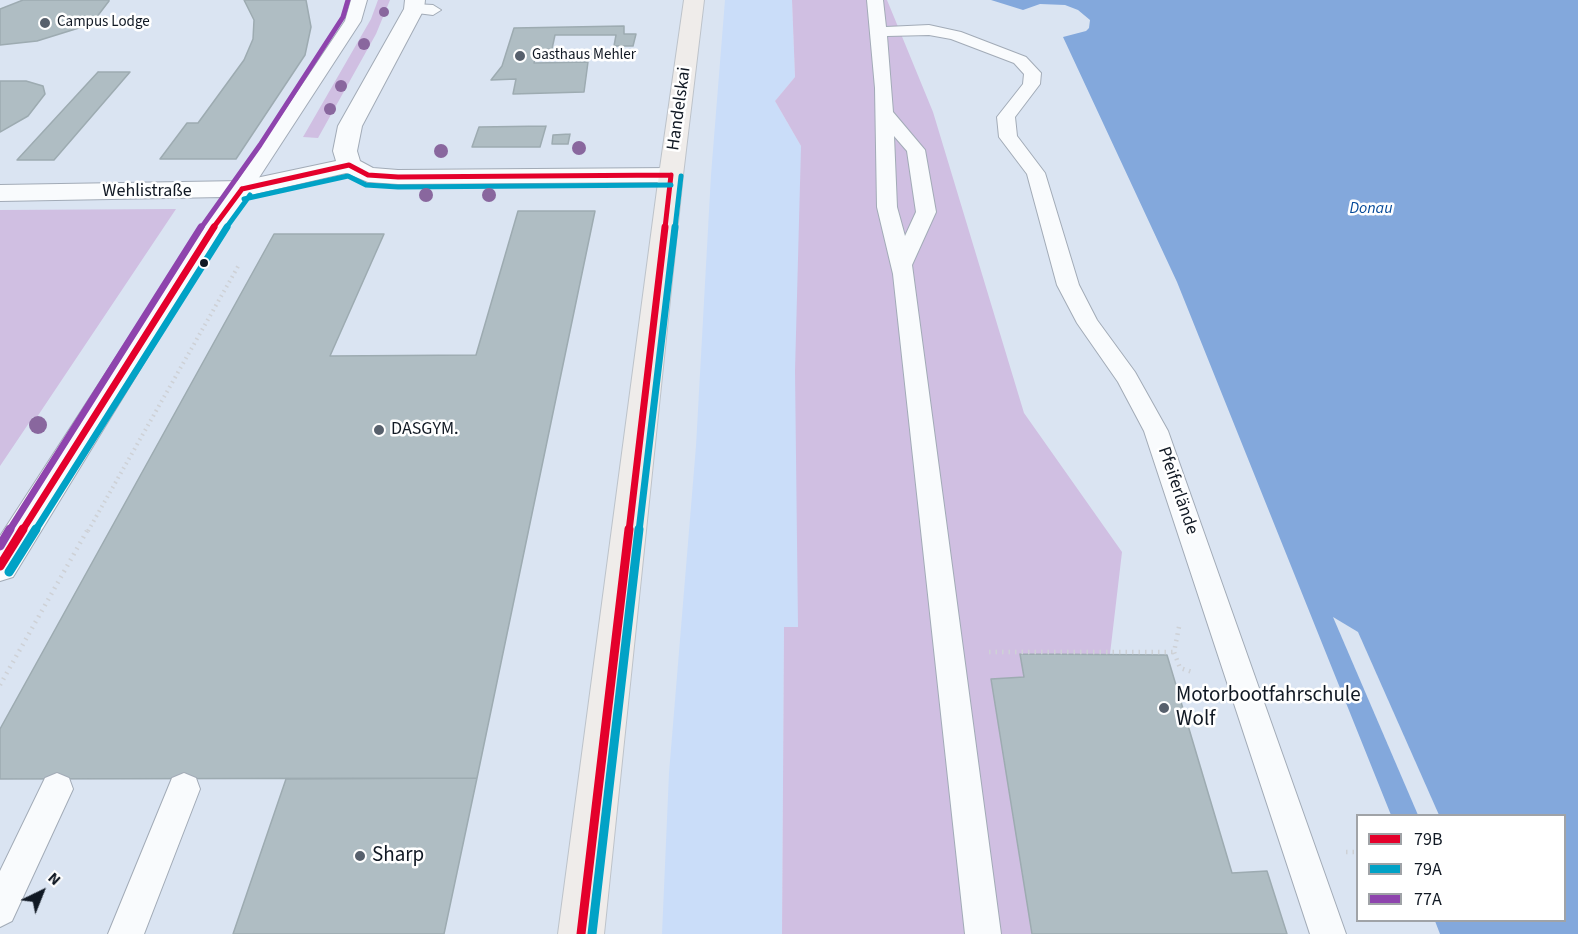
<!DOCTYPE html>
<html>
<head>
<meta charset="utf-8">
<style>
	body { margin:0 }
	#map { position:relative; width:1578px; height:934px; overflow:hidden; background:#dae4f2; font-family:"Source Sans 3",sans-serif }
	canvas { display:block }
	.legend { position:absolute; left:1356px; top:814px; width:210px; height:108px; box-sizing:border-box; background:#fff; border:2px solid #a0a3a7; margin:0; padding:8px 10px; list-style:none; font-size:18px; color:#111924 }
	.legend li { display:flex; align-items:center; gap:12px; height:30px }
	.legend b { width:30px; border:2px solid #a0a3a7 }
	.north { position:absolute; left:12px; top:862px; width:60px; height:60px; -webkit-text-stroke:4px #fff; paint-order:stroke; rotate:43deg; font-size:16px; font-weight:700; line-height:24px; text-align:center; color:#111924 }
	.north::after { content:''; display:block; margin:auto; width:21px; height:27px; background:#111924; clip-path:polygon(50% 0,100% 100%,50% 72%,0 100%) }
</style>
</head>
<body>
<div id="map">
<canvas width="1578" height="934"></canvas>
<ul class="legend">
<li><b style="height:8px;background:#e4002b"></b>79B</li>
<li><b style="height:8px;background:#01a2c6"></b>79A</li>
<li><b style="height:8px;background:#8e44ad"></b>77A</li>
</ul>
<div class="north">N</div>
</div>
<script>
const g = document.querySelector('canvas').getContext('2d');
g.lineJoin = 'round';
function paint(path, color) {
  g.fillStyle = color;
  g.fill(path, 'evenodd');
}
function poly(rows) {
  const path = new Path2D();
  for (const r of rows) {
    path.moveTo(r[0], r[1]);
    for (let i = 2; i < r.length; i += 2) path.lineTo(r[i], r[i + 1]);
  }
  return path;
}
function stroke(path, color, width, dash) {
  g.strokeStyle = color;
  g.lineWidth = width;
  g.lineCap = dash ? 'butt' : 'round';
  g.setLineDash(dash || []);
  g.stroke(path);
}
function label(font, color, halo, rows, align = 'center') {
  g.font = font + ' "Source Sans 3",sans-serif';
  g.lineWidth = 5;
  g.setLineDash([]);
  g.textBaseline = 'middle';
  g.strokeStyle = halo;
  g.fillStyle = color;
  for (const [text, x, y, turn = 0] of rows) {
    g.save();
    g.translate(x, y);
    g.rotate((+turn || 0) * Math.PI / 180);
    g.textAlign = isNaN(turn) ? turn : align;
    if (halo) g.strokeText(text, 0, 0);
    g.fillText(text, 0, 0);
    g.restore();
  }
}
const built = poly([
	[725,0,792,0,795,77,775,101,801,146,798,627,784,628,782,934,662,934,669,773,696,446,711,175]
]);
const green = poly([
	[378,0,390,0,376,34,318,138,303,137,371,19],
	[792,0,887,0,933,112,1024,413,1122,552,1110,654,1020,654,1024,677,991,679,1032,934,782,934,784,627,798,627,795,371,801,146,775,101,795,77],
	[176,209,37,417,33,417,0,466,0,210]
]);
const water = poly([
	[991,0,1578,0,1578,934,1440,934,1435,921,1564,920,1564,816,1391,815,1177,282,1063,37,1086,31,1089,28,1090,20,1078,10,1065,5,1040,4,1023,10]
]);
const pier = poly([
	[1333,617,1358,632,1439,815,1418,815]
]);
const building = poly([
	[23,0,109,0,109,1,96,18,82,27,37,41,0,45,0,9,23,0],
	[244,0,306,0,311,27,305,55,236,159,160,159,187,123,198,123,244,60,253,39,254,20,244,0],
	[624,26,624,34,636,34,633,46,614,46,616,35,555,35,552,49,537,50,534,63,588,62,584,92,513,94,516,79,491,80,502,66,514,28,624,26],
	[98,72,130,72,54,160,17,160,98,72],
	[0,81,26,81,43,86,45,94,28,116,0,132,0,81],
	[546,126,540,147,472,147,479,127,546,126],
	[570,134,568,144,552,144,553,135,570,134],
	[518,211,595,211,477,778,0,779,0,729,274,234,384,234,330,356,476,355,518,211],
	[1020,654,1167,655,1232,873,1267,871,1287,934,1032,934,991,679,1024,677,1020,654],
	[477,778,444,934,233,934,286,779,477,778]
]);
const pathFar1 = poly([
	[88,531,240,263]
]);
const path = poly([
	[1179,627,1174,652,1180,668,1195,673],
	[989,652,1174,652],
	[0,685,88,529],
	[1346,852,1358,852]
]);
const lane = poly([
	[351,0,367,0,361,21,249,193,235,193,232,189,345,21,351,0],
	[867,0,883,0,886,27,929,25,961,32,1026,57,1041,73,1040,84,1015,117,1017,136,1045,173,1079,285,1097,320,1135,372,1168,431,1346,934,1310,934,1144,431,1118,382,1077,323,1057,285,1027,174,999,137,997,117,1023,84,1024,74,1014,63,951,39,929,35,887,36,893,112,925,150,936,212,912,265,1001,934,965,934,893,274,877,207,875,88,867,0],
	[894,136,907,151,916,212,905,236,897,207,894,136],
	[414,4,433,5,441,10,433,15,409,12,406,9,409,6,414,4],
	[57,773,69,778,73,789,12,921,0,927,0,871,45,778,57,773],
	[184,773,196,778,200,789,144,934,108,934,172,778,184,773]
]);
const street = poly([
	[405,0,425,0,424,9,362,126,357,151,360,161,373,168,398,170,671,168,680,170,683,175,680,180,671,182,398,184,368,182,346,173,251,195,230,222,13,577,0,581,0,536,206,219,223,197,0,201,0,185,242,181,336,161,333,151,338,126,404,9,405,0]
]);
const primary = poly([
	[684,0,704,0,683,175,604,934,558,934,659,175,684,0]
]);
const bus1Far2 = poly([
	[242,189,349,165,368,175,398,177,671,175],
	[213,228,242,189],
	[665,228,671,175]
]);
const bus1Far1 = poly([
	[22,531,214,227],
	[629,531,665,227]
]);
const bus1 = poly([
	[0,566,23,529],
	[581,934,629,529]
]);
const bus2Far2 = poly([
	[244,199,348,176,366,185,398,187,671,185],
	[226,228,250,195],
	[675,228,681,176]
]);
const bus2Far1 = poly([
	[35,531,227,227],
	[639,531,675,227]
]);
const bus2 = poly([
	[9,572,36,529],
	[592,934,639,529]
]);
const bus3Far2 = poly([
	[201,228,260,145,343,17,348,0]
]);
const bus3Far1 = poly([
	[9,531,201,227]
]);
const bus3 = poly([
	[0,546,10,529]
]);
const trees = [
	[384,12,5],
	[364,44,6],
	[341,86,6],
	[330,109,6],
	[579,148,7],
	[441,151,7],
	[426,195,7],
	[489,195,7],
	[38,425,9]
];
const markers = [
	[45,23,6,"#57606c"],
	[520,56,6,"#57606c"],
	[204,263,5,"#111924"],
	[379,430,6,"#57606c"],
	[1164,708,6,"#57606c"],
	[360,856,6,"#57606c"]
];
const farPoinames = [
	["Campus Lodge",57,23],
	["Gasthaus Mehler",532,56]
];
const farWaternames = [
	["Donau",1371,209]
];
const streetNames = [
	["Handelskai",680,109,-82],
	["Wehlistraße",147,192],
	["Pfeiferlände",1177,491,71]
];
const poiNames = [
	["DASGYM.",391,430]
];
const nearPoinames = [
	["Motorbootfahrschule",1176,696],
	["Wolf",1176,720],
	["Sharp",372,856]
];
paint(built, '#caddf9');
paint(green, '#d0bfe2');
paint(water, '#83a8dc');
paint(pier, '#dae4f2');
paint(building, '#afbdc3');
stroke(building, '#9dabb1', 1.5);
stroke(lane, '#a2abb7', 2);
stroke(street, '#a2abb7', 2);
stroke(primary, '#bdc3ca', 2);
stroke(pathFar1, '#ced1d6', 4, [1.5, 4]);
stroke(path, '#ced1d6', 4.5, [1.5, 5]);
paint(lane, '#f9fbfd');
paint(street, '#f9fbfd');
paint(primary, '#efecea');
stroke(bus1Far2, '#e4002b', 5);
stroke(bus1Far1, '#e4002b', 7);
stroke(bus1, '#e4002b', 9);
stroke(bus2Far2, '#01a2c6', 5);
stroke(bus2Far1, '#01a2c6', 7);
stroke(bus2, '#01a2c6', 9);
stroke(bus3Far2, '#8e44ad', 5);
stroke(bus3Far1, '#8e44ad', 7);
stroke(bus3, '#8e44ad', 9);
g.fillStyle = '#89679e';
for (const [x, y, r] of trees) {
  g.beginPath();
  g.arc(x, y, r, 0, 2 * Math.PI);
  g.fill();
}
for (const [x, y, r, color] of markers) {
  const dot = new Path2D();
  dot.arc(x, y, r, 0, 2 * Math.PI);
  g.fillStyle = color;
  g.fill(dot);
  stroke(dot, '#fff', 2);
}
label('15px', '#111924', '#fff', farPoinames, 'left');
label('italic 16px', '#044999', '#fff', farWaternames);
label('18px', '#111924', '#fff', streetNames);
label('18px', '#111924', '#fff', poiNames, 'left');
label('21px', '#111924', '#fff', nearPoinames, 'left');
</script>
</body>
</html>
